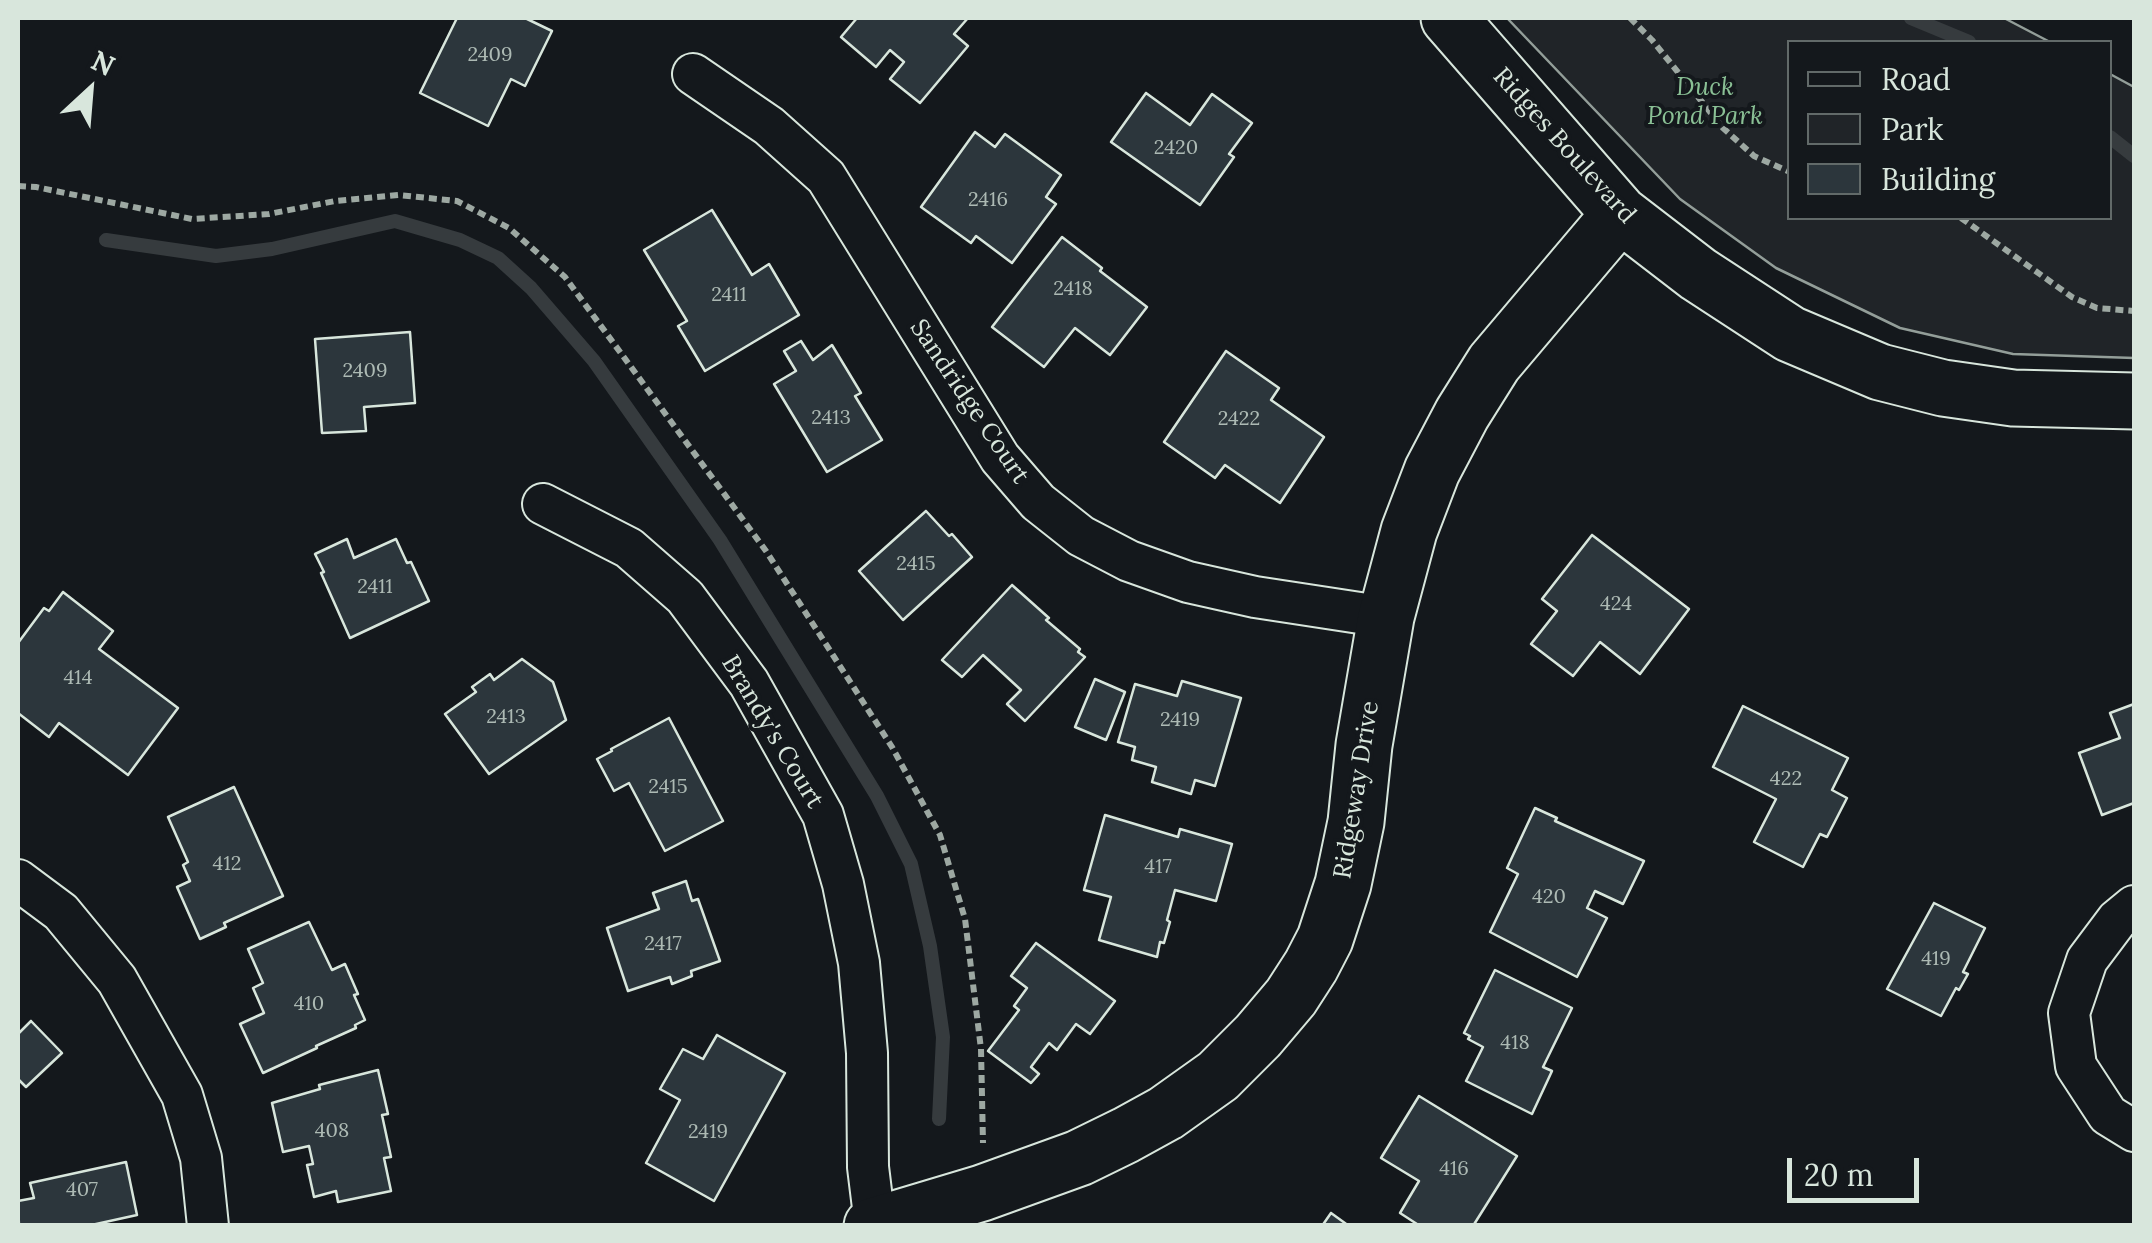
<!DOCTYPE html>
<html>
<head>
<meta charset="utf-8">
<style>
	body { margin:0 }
	#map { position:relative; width:2152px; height:1243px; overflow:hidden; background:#14181c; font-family:Lora,serif }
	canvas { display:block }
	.frame { position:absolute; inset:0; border:20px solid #d8e6dc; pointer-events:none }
	.legend { position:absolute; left:1787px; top:40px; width:325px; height:180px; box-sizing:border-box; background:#14181c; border:2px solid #626a69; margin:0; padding:12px 18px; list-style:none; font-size:30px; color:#d8e6dc }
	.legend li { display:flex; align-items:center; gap:20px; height:50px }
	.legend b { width:50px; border:2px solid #626a69 }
	.north { position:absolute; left:40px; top:40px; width:100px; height:100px; -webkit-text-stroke:8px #14181c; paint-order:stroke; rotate:26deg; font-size:28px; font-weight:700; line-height:40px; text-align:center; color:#d8e6dc }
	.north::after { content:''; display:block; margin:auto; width:35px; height:45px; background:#d8e6dc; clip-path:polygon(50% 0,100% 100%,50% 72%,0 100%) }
	.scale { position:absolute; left:1787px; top:1158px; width:132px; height:45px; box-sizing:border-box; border:5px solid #d8e6dc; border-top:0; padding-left:12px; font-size:30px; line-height:35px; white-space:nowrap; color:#d8e6dc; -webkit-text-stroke:8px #14181c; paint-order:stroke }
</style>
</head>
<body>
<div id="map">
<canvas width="2152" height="1243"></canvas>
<div class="frame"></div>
<ul class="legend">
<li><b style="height:12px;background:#14181c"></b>Road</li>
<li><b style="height:28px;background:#202428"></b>Park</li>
<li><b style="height:28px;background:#2c363c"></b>Building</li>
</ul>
<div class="north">N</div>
<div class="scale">20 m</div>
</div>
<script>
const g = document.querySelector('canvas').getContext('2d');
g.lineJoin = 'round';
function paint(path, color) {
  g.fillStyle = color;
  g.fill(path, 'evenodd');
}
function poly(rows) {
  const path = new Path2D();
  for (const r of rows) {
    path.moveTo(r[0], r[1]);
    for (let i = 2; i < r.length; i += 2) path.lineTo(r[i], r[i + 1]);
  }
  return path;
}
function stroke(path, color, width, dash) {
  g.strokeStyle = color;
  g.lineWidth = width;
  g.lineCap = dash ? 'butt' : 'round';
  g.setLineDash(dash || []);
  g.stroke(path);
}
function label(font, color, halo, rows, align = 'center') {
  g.font = font + ' Lora,serif';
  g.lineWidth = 8;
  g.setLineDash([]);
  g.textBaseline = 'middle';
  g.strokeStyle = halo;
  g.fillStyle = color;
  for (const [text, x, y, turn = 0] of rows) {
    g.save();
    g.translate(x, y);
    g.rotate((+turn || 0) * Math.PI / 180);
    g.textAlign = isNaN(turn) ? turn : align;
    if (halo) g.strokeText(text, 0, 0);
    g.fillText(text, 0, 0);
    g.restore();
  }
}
const green = poly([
	[1507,18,2004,18,2050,42,1790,42,1790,218,2110,218,2110,74,2134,87,2134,358,2013,354,1900,328,1776,268,1680,199,1507,18]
]);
const stream = poly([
	[1911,18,1969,42],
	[2110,137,2134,156],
	[106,240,216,256,272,249,395,221,460,240,498,258,531,288,594,361,720,540,877,796,911,864,930,946,943,1037,939,1119]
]);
const building = poly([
	[457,18,525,18,552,31,525,86,511,79,488,126,420,93,457,18],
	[857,18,968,18,954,34,968,46,920,103,890,79,904,62,890,50,876,67,841,37,857,18],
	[1146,93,1190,125,1212,94,1252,123,1229,154,1234,157,1200,205,1111,142,1146,93],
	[975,132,995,147,1005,134,1061,175,1046,197,1056,204,1012,263,976,236,971,243,921,207,975,132],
	[712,210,752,275,769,264,799,315,705,371,678,326,687,321,644,250,712,210],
	[1062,237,1102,268,1100,271,1147,307,1110,355,1075,328,1044,367,992,327,1062,237],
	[410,332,415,403,364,407,366,431,322,433,315,339,410,332],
	[801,341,813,360,832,345,861,393,855,396,882,440,827,472,774,384,796,371,784,351,801,341],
	[1226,351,1279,388,1271,400,1324,437,1280,503,1225,465,1215,478,1164,442,1226,351],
	[926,511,949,536,952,534,972,557,903,620,859,571,926,511],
	[1592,535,1689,609,1640,674,1600,642,1573,676,1531,644,1557,611,1542,599,1592,535],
	[347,539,354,558,396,539,407,563,411,562,429,601,350,638,321,573,324,572,315,554,347,539],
	[1012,585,1049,618,1046,620,1080,649,1078,652,1085,657,1025,721,1007,704,1021,690,983,655,962,677,942,660,1012,585],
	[63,592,113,631,99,649,178,708,128,775,59,723,49,737,18,713,18,643,44,608,49,611,63,592],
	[522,659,553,682,566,720,489,774,445,714,476,692,472,687,490,674,494,680,522,659],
	[1095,679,1125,692,1106,740,1075,727,1095,679],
	[1182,681,1241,698,1215,786,1195,780,1191,794,1152,782,1156,767,1132,760,1135,747,1118,742,1135,684,1177,696,1182,681],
	[2134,704,2134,803,2102,815,2079,753,2120,738,2110,713,2134,704],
	[1743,706,1848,758,1832,790,1847,798,1827,837,1820,834,1803,867,1754,842,1776,799,1713,767,1743,706],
	[669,718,723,821,665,851,629,783,614,791,597,759,612,751,611,749,669,718],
	[234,787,283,896,224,923,226,927,200,939,177,887,190,881,183,865,188,862,168,817,234,787],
	[1535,808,1557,818,1555,821,1644,861,1623,904,1595,891,1587,908,1607,918,1577,977,1490,932,1518,874,1507,868,1535,808],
	[1105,815,1178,837,1180,829,1232,844,1216,901,1175,890,1167,920,1170,922,1164,943,1160,942,1157,957,1099,940,1111,897,1084,890,1105,815],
	[686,881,692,901,698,899,720,961,691,971,692,976,672,984,670,977,628,991,607,928,659,909,653,893,686,881],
	[1934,903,1985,928,1963,972,1968,974,1959,990,1956,988,1941,1016,1887,989,1934,903],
	[309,922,332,970,345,964,358,994,354,995,365,1020,355,1025,356,1028,316,1046,317,1048,263,1073,240,1024,264,1013,253,988,263,983,248,949,309,922],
	[1036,943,1115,1001,1090,1034,1076,1024,1057,1050,1049,1043,1031,1067,1039,1074,1031,1083,988,1051,1019,1010,1014,1006,1027,988,1011,976,1036,943],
	[1495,970,1572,1008,1543,1067,1552,1071,1532,1114,1466,1081,1483,1047,1468,1039,1470,1036,1464,1033,1495,970],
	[31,1021,62,1053,26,1087,18,1079,18,1034,31,1021],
	[717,1035,785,1073,714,1201,646,1163,680,1100,660,1089,683,1049,703,1059,717,1035],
	[378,1070,388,1114,382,1115,391,1157,384,1158,391,1191,338,1202,336,1191,314,1197,307,1165,313,1164,309,1146,283,1152,272,1103,320,1089,319,1085,378,1070],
	[1419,1096,1517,1156,1473,1226,1420,1226,1400,1213,1419,1181,1381,1158,1419,1096],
	[126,1162,137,1215,87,1226,19,1226,18,1201,34,1198,30,1183,126,1162],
	[1331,1213,1349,1226,1322,1226,1331,1213]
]);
const path = poly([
	[1630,18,1652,40,1723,128,1754,156,1790,172],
	[18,186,36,187,192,219,269,214,335,201,399,195,457,201,509,228,565,277,766,551,892,747,940,835,965,919,981,1049,983,1143],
	[1961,218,2072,297,2097,308,2134,311]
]);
const street = poly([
	[693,74,769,126,826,177,1000,458,1038,502,1081,536,1129,561,1188,582,1255,597,1386,617],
	[543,504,629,548,685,597,749,683,823,815,843,884,859,963,867,1053,868,1167,875,1224],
	[18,880,61,912,117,980,182,1095,201,1158,208,1226],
	[2134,906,2117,920,2087,960,2069,1013,2076,1066,2108,1115,2134,1131]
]);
const secondary = poly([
	[1449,18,1620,214,1698,274,1790,334,1880,372,1943,388,2013,398,2134,401],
	[872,1226,982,1193,1079,1158,1126,1135,1166,1113,1218,1076,1258,1036,1291,997,1311,966,1325,939,1343,884,1356,822,1364,745,1386,617,1409,531,1432,471,1462,414,1494,363,1620,214]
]);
const numberNames = [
	["2409",490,55],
	["2420",1176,148],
	["2416",988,200],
	["2418",1073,289],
	["2411",729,295],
	["2409",365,371],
	["2413",831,418],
	["2422",1239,419],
	["2415",916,564],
	["2411",375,587],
	["424",1616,604],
	["414",78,678],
	["2413",506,717],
	["2419",1180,720],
	["422",1786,779],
	["2415",668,787],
	["412",227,864],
	["417",1158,867],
	["420",1549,897],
	["2417",663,944],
	["419",1936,959],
	["410",309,1004],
	["418",1515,1043],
	["408",332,1131],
	["2419",708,1132],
	["416",1454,1169],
	["407",82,1190]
];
const parkNames = [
	["Duck",1705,88],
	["Pond Park",1705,117]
];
const streetNames = [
	["Ridges Boulevard",1564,146,48],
	["Sandridge Court",969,402,56],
	["Brandy's Court",772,732,59],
	["Ridgeway Drive",1357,790,-81]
];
paint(green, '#202428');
stroke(green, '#939e99', 2.5);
stroke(stream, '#363b3e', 14);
paint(building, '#2c363c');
stroke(building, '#d8e6dc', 2.5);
stroke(street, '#d8e6dc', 44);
stroke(secondary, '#d8e6dc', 59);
stroke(path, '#9da8a2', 6, [8, 5]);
stroke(street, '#14181c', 40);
stroke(secondary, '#14181c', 55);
label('20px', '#adbab4', null, numberNames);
label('italic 25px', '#8ac095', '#14181c', parkNames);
label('25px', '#d8e6dc', '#14181c', streetNames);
</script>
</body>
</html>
